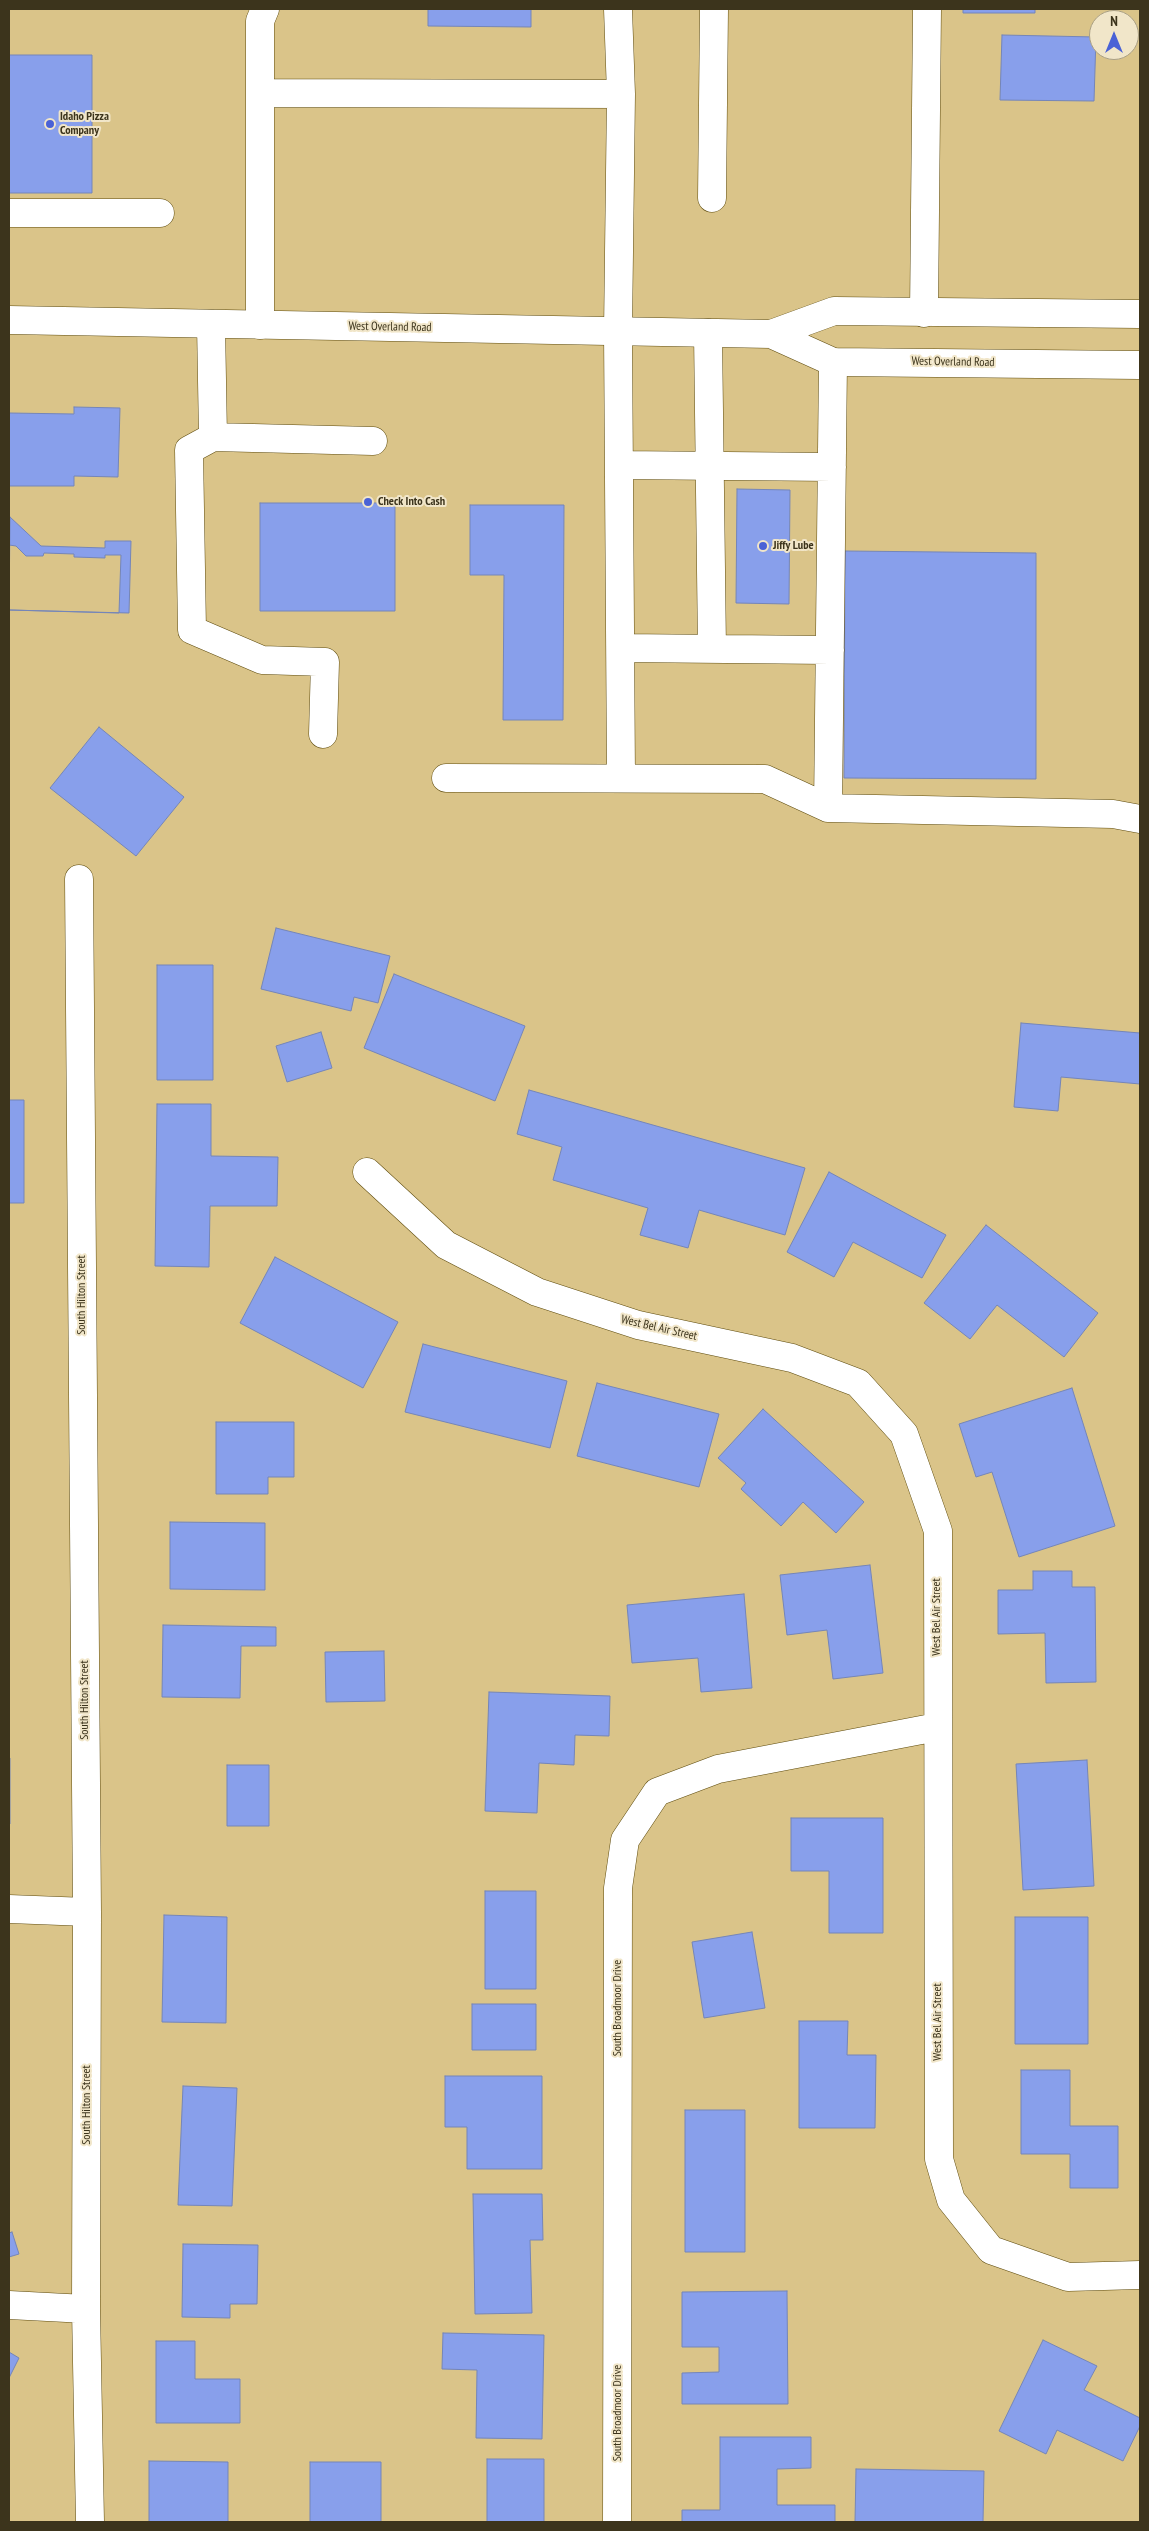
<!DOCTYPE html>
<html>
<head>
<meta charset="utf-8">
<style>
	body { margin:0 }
	#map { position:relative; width:1149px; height:2531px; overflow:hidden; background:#dac489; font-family:"PT Sans Narrow",sans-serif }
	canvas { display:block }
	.frame { position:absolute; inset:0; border:10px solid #3c341c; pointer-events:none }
	.north { position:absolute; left:1089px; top:10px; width:50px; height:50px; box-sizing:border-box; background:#f1e6c9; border:1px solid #a99f84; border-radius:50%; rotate:0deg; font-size:14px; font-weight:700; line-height:20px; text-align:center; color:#3c341c }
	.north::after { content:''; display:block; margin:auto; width:18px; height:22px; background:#4a62d6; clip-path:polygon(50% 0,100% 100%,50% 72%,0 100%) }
</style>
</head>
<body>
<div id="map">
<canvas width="1149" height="2531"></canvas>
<div class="frame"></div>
<div class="north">N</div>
</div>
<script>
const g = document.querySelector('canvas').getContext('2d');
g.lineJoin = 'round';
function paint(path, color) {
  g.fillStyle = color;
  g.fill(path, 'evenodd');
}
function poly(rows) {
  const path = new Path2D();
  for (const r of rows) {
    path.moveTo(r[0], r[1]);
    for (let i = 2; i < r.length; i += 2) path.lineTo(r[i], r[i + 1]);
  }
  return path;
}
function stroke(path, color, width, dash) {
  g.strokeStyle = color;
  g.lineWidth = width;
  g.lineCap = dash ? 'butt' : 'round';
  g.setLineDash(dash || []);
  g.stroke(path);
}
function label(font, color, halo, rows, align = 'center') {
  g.font = font + ' "PT Sans Narrow",sans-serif';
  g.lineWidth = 4;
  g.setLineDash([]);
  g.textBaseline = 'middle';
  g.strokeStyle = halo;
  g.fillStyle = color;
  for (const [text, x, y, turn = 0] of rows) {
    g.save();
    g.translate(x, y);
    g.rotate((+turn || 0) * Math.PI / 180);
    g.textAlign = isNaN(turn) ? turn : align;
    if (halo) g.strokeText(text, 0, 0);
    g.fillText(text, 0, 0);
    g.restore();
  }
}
const building = poly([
	[428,9,531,9,531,27,428,26,428,9],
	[963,9,1035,9,1035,13,963,13,963,9],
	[1002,35,1096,37,1094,101,1000,100,1002,35],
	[9,55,92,55,92,193,9,193,9,55],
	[74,407,120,408,118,477,74,476,74,486,9,486,9,413,74,414,74,407],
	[737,489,790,490,789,604,736,603,737,489],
	[260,503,395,503,395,611,260,611,260,503],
	[470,505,564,505,563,720,503,720,504,575,470,575,470,505],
	[10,517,41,546,105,548,105,541,131,541,129,613,9,610,10,517],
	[9,545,16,546,26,556,43,556,44,553,74,554,74,557,105,558,105,555,121,555,119,613,9,610,9,545],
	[845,551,1036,553,1036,779,844,778,845,551],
	[99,727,184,797,136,856,50,788,99,727],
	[276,928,390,956,378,1003,354,997,351,1011,261,989,276,928],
	[157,965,213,965,213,1080,157,1080,157,965],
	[394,974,525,1026,495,1101,364,1048,394,974],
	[1021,1023,1140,1033,1140,1084,1061,1077,1058,1111,1014,1107,1021,1023],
	[321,1032,332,1068,287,1082,276,1046,321,1032],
	[529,1090,805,1168,785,1235,699,1210,688,1248,640,1235,648,1208,553,1180,562,1147,517,1134,529,1090],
	[9,1100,24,1100,24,1203,9,1203,9,1100],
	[157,1104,211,1104,211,1156,278,1157,277,1206,210,1206,209,1267,155,1266,157,1104],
	[829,1172,946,1235,922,1278,853,1242,834,1277,787,1252,829,1172],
	[986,1225,1098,1313,1064,1357,997,1305,970,1339,924,1303,986,1225],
	[275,1257,398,1322,363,1388,240,1323,275,1257],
	[423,1344,567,1381,550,1448,405,1412,423,1344],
	[597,1383,719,1414,699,1487,577,1456,597,1383],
	[1072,1388,1115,1526,1019,1557,992,1472,976,1477,959,1424,1072,1388],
	[763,1409,864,1502,836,1533,803,1502,781,1526,741,1489,746,1483,718,1458,763,1409],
	[216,1422,294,1422,294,1477,268,1477,268,1494,216,1494,216,1422],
	[170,1522,265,1523,265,1590,170,1589,170,1522],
	[870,1565,883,1673,833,1679,827,1630,787,1635,780,1575,870,1565],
	[1033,1571,1072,1571,1072,1587,1095,1587,1096,1682,1046,1683,1045,1633,998,1634,998,1590,1033,1590,1033,1571],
	[744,1594,752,1688,701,1692,698,1658,632,1663,627,1605,744,1594],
	[163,1625,276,1627,276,1646,241,1646,240,1698,162,1697,163,1625],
	[384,1651,385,1701,326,1702,325,1652,384,1651],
	[489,1692,610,1696,609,1736,575,1735,574,1765,539,1763,537,1813,485,1811,489,1692],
	[9,1758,10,1758,10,1824,9,1824,9,1758],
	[1087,1760,1094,1886,1023,1890,1016,1764,1087,1760],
	[227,1765,269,1765,269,1826,227,1826,227,1765],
	[791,1818,883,1818,883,1933,829,1933,829,1871,791,1871,791,1818],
	[485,1891,536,1891,536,1989,485,1989,485,1891],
	[164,1915,227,1917,226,2023,162,2022,164,1915],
	[1015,1917,1088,1917,1088,2044,1015,2044,1015,1917],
	[752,1932,765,2008,704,2018,692,1942,752,1932],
	[472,2004,536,2004,536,2050,472,2050,472,2004],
	[799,2021,848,2021,847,2055,876,2055,875,2128,799,2128,799,2021],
	[1021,2070,1070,2070,1070,2126,1118,2126,1118,2188,1070,2188,1070,2154,1021,2154,1021,2070],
	[445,2076,542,2076,542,2169,467,2169,467,2127,445,2127,445,2076],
	[183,2086,237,2088,232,2206,178,2205,183,2086],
	[685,2110,745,2110,745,2252,685,2252,685,2110],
	[473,2194,542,2194,543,2240,530,2240,532,2313,475,2314,473,2194],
	[12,2232,19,2254,9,2257,9,2233,12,2232],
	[183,2244,258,2245,257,2304,230,2304,230,2318,182,2317,183,2244],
	[787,2291,788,2404,682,2404,682,2373,719,2372,719,2347,682,2347,682,2292,787,2291],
	[443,2333,544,2335,542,2439,476,2438,477,2370,442,2369,443,2333],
	[1043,2340,1097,2366,1084,2390,1140,2418,1140,2426,1123,2461,1057,2430,1046,2454,999,2431,1043,2340],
	[156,2341,195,2341,195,2379,240,2379,240,2423,156,2423,156,2341],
	[9,2352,19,2358,9,2378,9,2352],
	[720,2437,811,2437,811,2468,777,2469,777,2505,835,2505,835,2522,682,2522,682,2510,720,2510,720,2437],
	[487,2459,544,2459,544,2522,487,2522,487,2459],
	[149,2461,228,2462,228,2522,149,2522,149,2461],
	[310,2462,381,2462,381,2522,310,2522,310,2462],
	[856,2469,984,2471,983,2522,855,2522,856,2469]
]);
const minor = poly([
	[618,9,621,94,618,331,621,778],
	[260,93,621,94],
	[712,198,714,9],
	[9,213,160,213],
	[924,313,927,9],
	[211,324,213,437,373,441],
	[260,325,260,21,265,9],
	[708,333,712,649],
	[213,437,189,450,192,630,262,660,325,662,323,734],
	[619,465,832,467],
	[621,648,830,650],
	[446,778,765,779,828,808,1113,814,1140,819],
	[828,808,833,362],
	[79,879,87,1912,86,2309,90,2522],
	[367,1172,446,1245,537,1292,638,1325,792,1358,858,1383,904,1434,938,1531,939,2159,951,2200,991,2250,1068,2277,1140,2275],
	[9,1909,87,1912],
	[9,2305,86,2309],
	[617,2522,618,1888,625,1840,657,1792,718,1769,937,1727]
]);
const major = poly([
	[9,320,771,334,834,311,1140,314],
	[771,334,833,362,1140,365]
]);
const markers = [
	[50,124,5,"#4a62d6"],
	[368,502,5,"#4a62d6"],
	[763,546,5,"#4a62d6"]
];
const poiNames = [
	["Idaho Pizza",60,117],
	["Company",60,131],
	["Check Into Cash",378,502],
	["Jiffy Lube",773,546]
];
const streetNames = [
	["West Overland Road",390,327,1],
	["West Overland Road",953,362,1],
	["South Hilton Street",82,1295,-90],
	["West Bel Air Street",659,1328,13],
	["West Bel Air Street",937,1617,-90],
	["South Hilton Street",85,1700,-90],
	["South Broadmoor Drive",618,2008,-90],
	["West Bel Air Street",938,2022,-90],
	["South Hilton Street",87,2105,-90],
	["South Broadmoor Drive",618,2413,-90]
];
paint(building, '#889feb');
stroke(building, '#7485b8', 1);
stroke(minor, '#5e4b0d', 29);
stroke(major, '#5e4b0d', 29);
stroke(minor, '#fff', 28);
stroke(major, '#fff', 28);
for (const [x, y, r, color] of markers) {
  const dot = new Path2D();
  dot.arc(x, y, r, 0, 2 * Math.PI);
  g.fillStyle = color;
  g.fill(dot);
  stroke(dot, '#f1e6c9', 2);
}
label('bold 12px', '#3c341c', '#f1e6c9', poiNames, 'left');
label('12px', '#3c341c', '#f1e6c9', streetNames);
</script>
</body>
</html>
